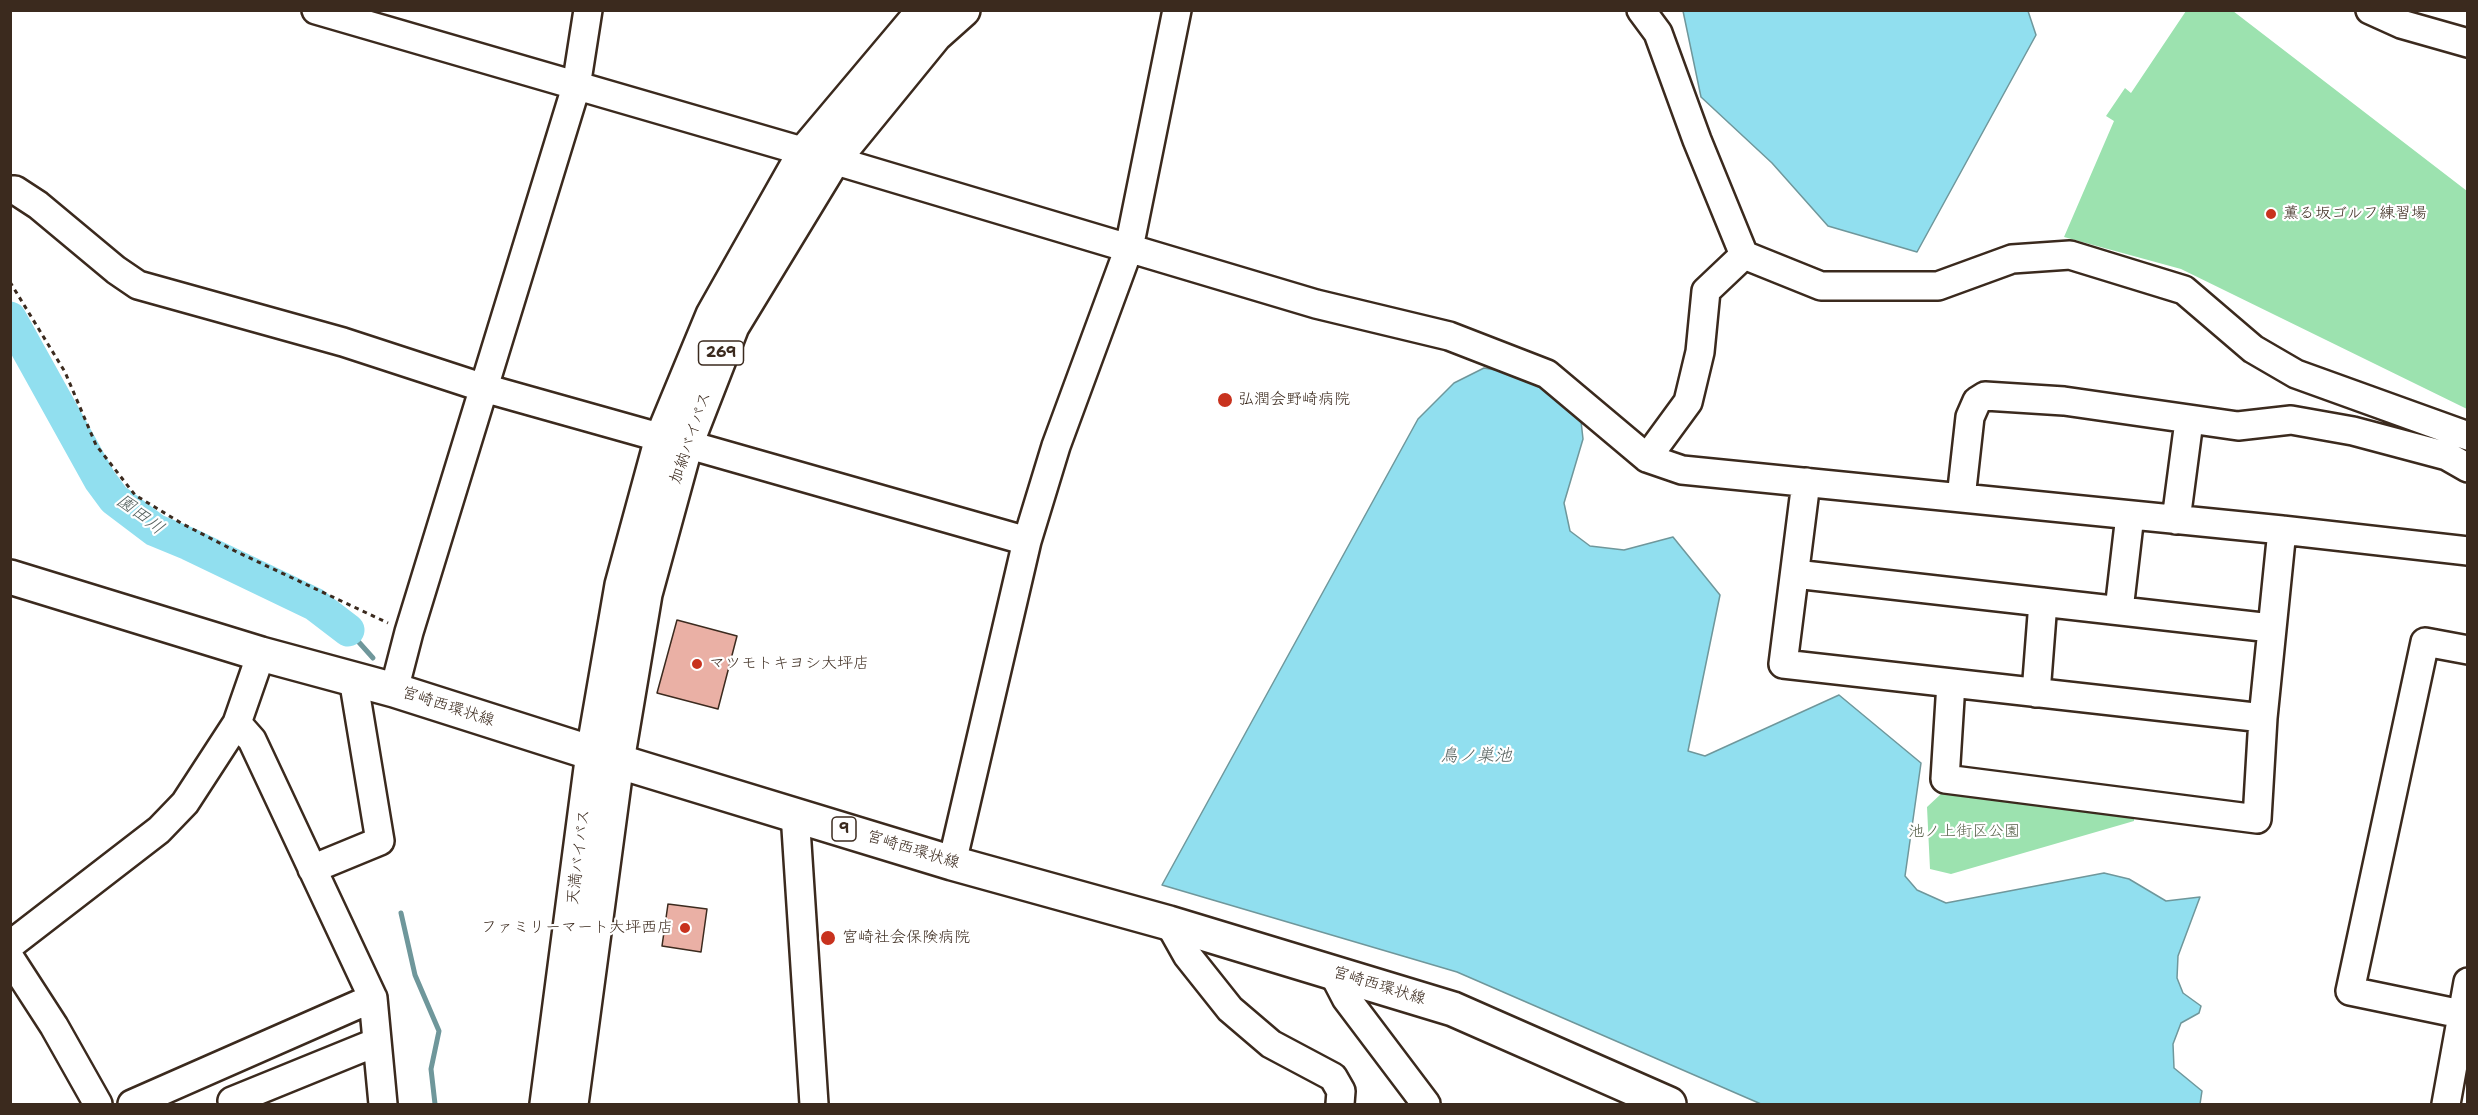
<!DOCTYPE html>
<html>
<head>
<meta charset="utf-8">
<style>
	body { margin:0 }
	#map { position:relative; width:2478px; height:1115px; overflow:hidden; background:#fff; font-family:"Shantell Sans",sans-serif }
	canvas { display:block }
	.frame { position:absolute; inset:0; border:12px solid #3b2a1e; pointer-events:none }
</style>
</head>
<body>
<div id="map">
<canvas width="2478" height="1115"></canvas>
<div class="frame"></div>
</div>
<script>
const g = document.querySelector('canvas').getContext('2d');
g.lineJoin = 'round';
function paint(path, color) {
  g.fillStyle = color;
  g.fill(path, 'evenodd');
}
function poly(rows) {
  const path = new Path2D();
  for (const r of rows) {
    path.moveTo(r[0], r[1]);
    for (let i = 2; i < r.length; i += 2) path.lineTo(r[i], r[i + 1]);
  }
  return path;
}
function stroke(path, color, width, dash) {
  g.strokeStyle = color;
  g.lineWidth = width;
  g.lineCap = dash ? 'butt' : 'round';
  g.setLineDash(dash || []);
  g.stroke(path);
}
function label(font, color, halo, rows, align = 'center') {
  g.font = font + ' "Shantell Sans","Klee One",sans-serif';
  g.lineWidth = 4.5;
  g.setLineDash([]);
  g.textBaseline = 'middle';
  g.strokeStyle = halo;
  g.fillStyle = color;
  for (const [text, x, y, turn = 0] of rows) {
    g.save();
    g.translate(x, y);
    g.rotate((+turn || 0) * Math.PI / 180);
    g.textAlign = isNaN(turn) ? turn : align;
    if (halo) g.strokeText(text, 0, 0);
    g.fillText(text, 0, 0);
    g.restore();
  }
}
const green = poly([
	[2186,11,2233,11,2467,191,2467,409,2181,269,2064,237,2114,121,2106,116,2125,88,2131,93],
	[1942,793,2134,812,2134,821,1951,874,1930,869,1927,807]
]);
const water = poly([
	[1683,11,2028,11,2036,35,1917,252,1828,226,1772,163,1701,97,1683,11],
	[1484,368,1513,373,1558,397,1581,421,1583,439,1564,503,1570,531,1590,546,1624,550,1673,537,1720,595,1688,751,1705,756,1839,695,1921,763,1905,876,1917,890,1946,903,2104,873,2129,879,2166,901,2200,897,2178,956,2177,978,2183,993,2201,1006,2199,1013,2181,1023,2173,1044,2174,1068,2202,1091,2200,1104,1761,1104,1457,972,1162,885,1418,419,1454,383,1484,368]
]);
const stream = poly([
	[348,630,373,658],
	[401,913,415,975,439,1031,431,1069,435,1104]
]);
const river = poly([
	[10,318,100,480,114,499,155,530,189,544,314,604,348,630]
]);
const building = poly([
	[677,620,737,636,718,709,657,693,677,620],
	[668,904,707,909,701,952,662,946,668,904]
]);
const path = poly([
	[10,282,65,372,96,445,135,495,181,523,235,551,388,623]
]);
const minor = poly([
	[316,10,833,160,1316,304,1449,336,1547,374,1647,458,1682,470,2282,530,2468,551],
	[1641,10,1658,33,1697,140,1744,255,1821,286,1938,286,2012,259,2070,255,2184,290,2253,349,2296,374,2468,436],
	[2370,10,2401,24,2468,43],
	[10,190,15,190,38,205,116,270,138,285,343,342,484,388,662,438],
	[686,444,1027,541],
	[1647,458,1688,402,1700,352,1706,291,1744,255],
	[1806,482,1783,664,2263,718],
	[1961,498,1970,417,1977,401,1985,396,2064,401,2238,426,2291,420,2353,431,2447,456,2468,468],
	[2176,520,2189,421],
	[1795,574,2271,628],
	[2119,610,2130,515],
	[1951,683,1945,779,2257,819,2263,718,2282,530],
	[394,690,409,632,576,87,588,10],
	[2036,693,2043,602],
	[795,813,814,1104],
	[952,863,1027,541,1056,446,1129,248,1177,10],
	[312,869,380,841,353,678],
	[1169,923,1187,955,1230,1009,1271,1044,1333,1077,1341,1091,1340,1104],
	[10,945,159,830,185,803,237,723,261,654],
	[10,958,54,1026,98,1104],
	[1332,971,1346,998,1426,1104],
	[373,998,383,1104],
	[2461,1014,2350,991,2425,642,2468,650],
	[132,1104,373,998,252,740,237,723],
	[234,1104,232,1101,377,1042],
	[2446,1104,2468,982]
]);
const major = poly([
	[10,577,261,654,394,690,617,761,952,863,1169,923,1453,1009,1669,1104]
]);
const highway = poly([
	[547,1104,593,753,622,585,662,438,713,315,805,152,917,19,926,10],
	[571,1104,617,761,645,594,686,444,732,326,833,160,935,35,963,10]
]);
const markers = [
	[2271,214,6,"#c8321e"],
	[1225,400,8,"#c8321e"],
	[697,664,6,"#c8321e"],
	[685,928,6,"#c8321e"],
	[828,938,8,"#c8321e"]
];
const shields = [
	[721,353,45],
	[844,829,24]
];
const shieldNames = [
	["269",721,353],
	["9",844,829]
];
const poiNames = [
	["薫る坂ゴルフ練習場",2283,214],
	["弘潤会野崎病院",1238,400],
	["マツモトキヨシ大坪店",709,664],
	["ファミリーマート大坪西店",673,928,"right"],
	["宮崎社会保険病院",842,938]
];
const streetNames = [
	["加納バイパス",691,438,-71],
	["宮崎西環状線",448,707,18],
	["宮崎西環状線",913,850,17],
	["天満バイパス",579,857,-83],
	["宮崎西環状線",1379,986,17]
];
const parkNames = [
	["池ノ上街区公園",1964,832]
];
const waterNames = [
	["園田川",140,515,37],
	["鳥ノ巣池",1476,756]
];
paint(green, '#9ce2af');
paint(water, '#91dfef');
stroke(water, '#6f979b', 1.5);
stroke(stream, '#6f979b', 5);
stroke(river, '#91dfef', 33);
paint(building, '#eab0a5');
stroke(building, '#3b2a1e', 1.5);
stroke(minor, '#3b2a1e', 32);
stroke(major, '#3b2a1e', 38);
stroke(highway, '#3b2a1e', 38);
stroke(path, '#3b2a1e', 3, [4.5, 4.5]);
stroke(minor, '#fff', 27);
stroke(major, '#fff', 33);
stroke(highway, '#fff', 33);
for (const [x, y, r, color] of markers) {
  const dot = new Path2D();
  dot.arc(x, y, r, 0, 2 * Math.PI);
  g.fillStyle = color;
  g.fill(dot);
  stroke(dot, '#fff', 2);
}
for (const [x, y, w] of shields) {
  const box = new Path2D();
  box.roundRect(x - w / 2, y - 12, w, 24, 4.5);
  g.fillStyle = '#fff';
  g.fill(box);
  stroke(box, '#3b2a1e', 1.5);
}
label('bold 15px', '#3b2a1e', null, shieldNames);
label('16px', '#3b2a1e', '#fff', poiNames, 'left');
label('16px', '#3b2a1e', '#fff', streetNames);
label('16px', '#58614a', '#fff', parkNames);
label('italic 18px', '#55605d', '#fff', waterNames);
</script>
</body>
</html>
